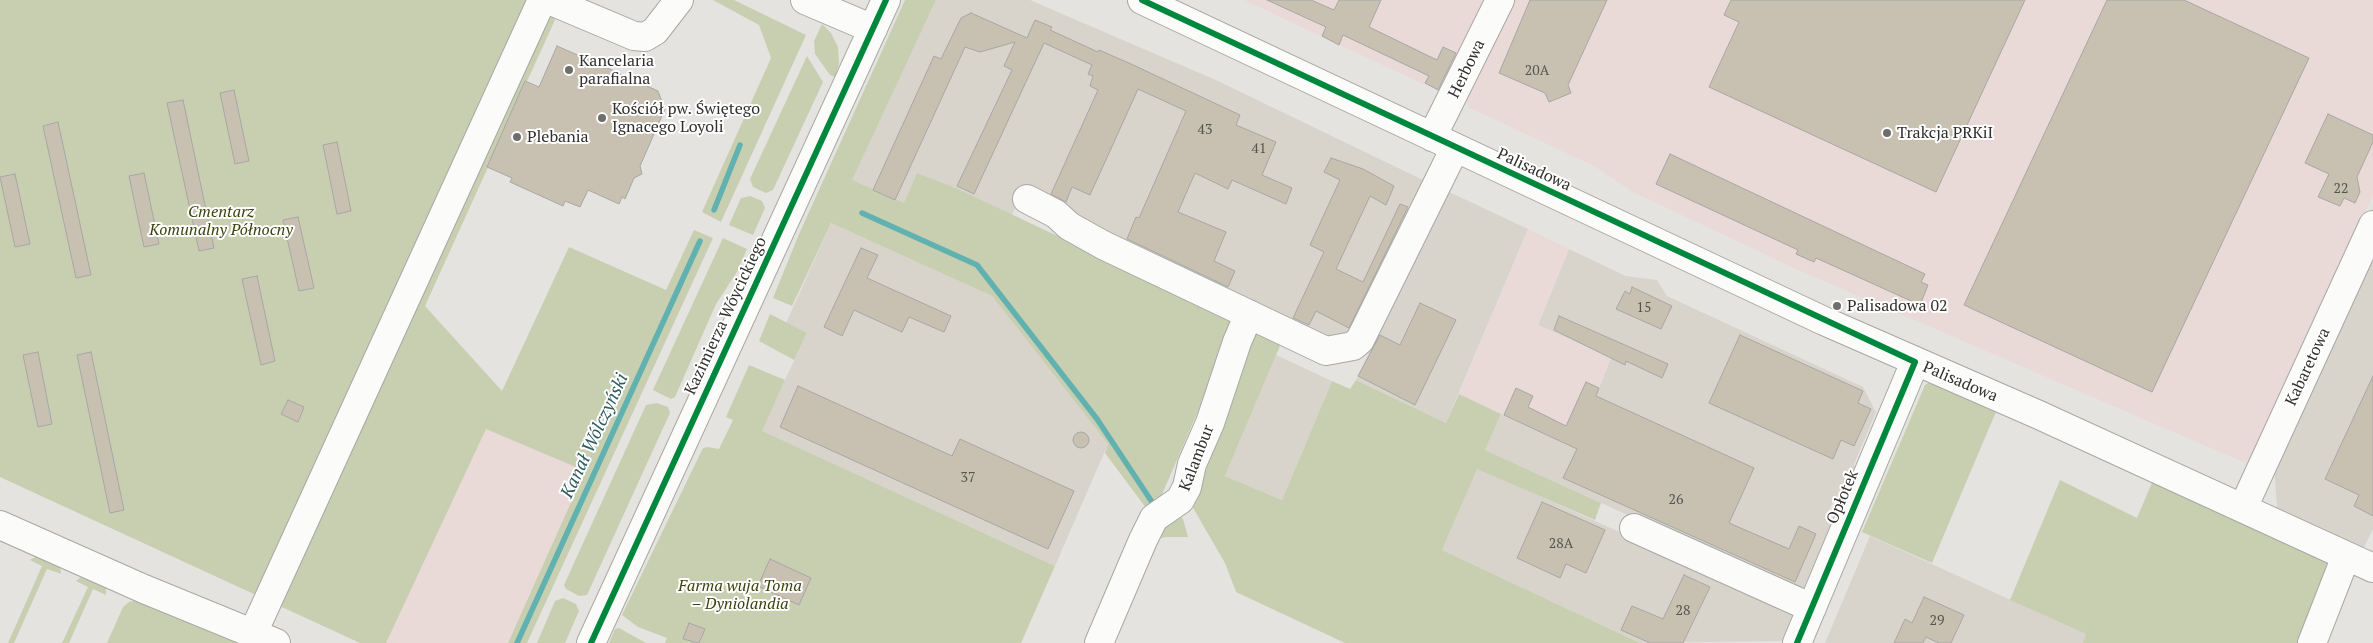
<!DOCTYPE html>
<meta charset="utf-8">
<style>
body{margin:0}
canvas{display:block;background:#e4e3df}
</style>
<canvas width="2373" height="643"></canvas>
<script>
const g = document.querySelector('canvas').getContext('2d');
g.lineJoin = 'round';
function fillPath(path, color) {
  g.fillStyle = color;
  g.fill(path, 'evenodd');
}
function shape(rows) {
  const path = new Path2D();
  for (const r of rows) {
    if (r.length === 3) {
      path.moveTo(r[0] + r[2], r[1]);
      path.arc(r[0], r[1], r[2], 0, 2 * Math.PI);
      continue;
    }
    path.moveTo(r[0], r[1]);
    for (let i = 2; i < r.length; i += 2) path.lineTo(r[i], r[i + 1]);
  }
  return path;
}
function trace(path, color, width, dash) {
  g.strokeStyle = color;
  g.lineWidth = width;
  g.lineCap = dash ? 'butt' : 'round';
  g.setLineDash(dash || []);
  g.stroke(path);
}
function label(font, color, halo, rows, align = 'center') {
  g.font = font + ' "PT Serif",serif';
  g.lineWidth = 4;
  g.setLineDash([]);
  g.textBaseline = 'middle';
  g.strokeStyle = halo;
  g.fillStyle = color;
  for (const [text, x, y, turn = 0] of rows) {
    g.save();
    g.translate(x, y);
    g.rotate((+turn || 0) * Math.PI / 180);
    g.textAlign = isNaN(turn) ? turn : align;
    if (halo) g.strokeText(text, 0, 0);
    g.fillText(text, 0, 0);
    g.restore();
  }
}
const built = shape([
 [936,0,1030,0,1218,81,1427,182,1357,330,1336,344,1225,293,1023,189,1012,215,956,188,917,173,904,204,851,180],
 [1445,190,1528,229,1446,423,1356,380],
 [831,223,992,296,1108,444,1055,566,761,431,807,333,786,323],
 [1569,249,1626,276,1657,280,1667,296,1863,387,1876,412,1854,464,1855,468,1842,498,1835,497,1825,518,1832,523,1801,594,1485,450,1501,414,1574,447,1599,388,1611,358,1538,325],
 [2373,261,2373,529,2363,549,2277,508,2274,465,2365,265],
 [1276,355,1332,381,1282,500,1225,476],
 [1477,468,1795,611,1782,641,1640,643,1442,550],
 [1870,536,2086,634,2083,643,1825,643]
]);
const industrial = shape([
 [1244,0,2373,0,2373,195,2250,465,1796,269,1631,191,1594,166,1470,108,1464,100,1426,83,1425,85],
 [1528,229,1569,249,1538,325,1611,358,1574,448,1459,394],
 [485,428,585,471,508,643,386,643]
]);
const green = shape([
 [0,0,564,0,425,306,502,391,569,247,666,290,694,230,713,238,527,643,508,643,585,471,486,429,386,643,360,643,0,477],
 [713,0,734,0,806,35,721,222,702,212,771,58,759,25],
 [905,0,936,0,852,180,904,203,917,173,956,188,1237,321,1160,499,1149,512,1105,453,1108,444,992,296,831,223,792,306,773,298,799,234],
 [822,24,831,33,838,47,839,64,835,77,830,75,815,54,814,41],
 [807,56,823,82,773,190,766,193,753,187,750,179],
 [750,196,762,201,765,208,753,235,729,225,741,198],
 [723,238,747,249,737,272,716,304,675,397,671,399,653,390],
 [770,314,807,333,794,360,759,341],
 [1248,329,1282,341,1225,476,1282,500,1332,381,1350,389,1356,380,1446,423,1459,394,1501,414,1485,450,1601,503,1595,520,1477,469,1442,550,1640,643,1345,643,1236,592,1225,563,1189,501],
 [749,365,785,380,762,431,1055,566,1021,643,665,643,667,638,638,627,622,615,703,448,708,447,719,449,733,420,726,417],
 [1930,382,1998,407,1932,563,1862,532,1925,385],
 [657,403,668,407,670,413,587,595,579,596,566,589,564,585,646,405],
 [2154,478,2351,568,2317,643,2083,643,2086,634,2010,600,2060,480,2137,518],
 [1179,516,1183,519,1188,537,1166,537,1152,540,1162,522],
 [39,555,60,564,61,574,47,569,14,643,8,643,42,566,30,560],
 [82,576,106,587,106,595,93,589,69,643,62,643,88,587,76,581],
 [563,598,576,604,579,611,565,643,537,643,555,601],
 [137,600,248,643,107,643,123,607,129,602],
 [619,628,646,643,609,643,615,629]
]);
const stream = shape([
 [714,210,740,145],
 [862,213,977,265,1097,419,1152,502],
 [517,643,700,241]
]);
const building = shape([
 [1267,0,1311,0,1334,10,1339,0,1381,0,1369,27,1437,60,1443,47,1456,53,1438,90,1425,83,1429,76,1343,35,1339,45,1322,36,1326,27,1267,0],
 [1530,0,1607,0,1568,85,1571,93,1549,102,1545,93,1499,73,1530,0],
 [1731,0,2025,0,1936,192,1709,87,1739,22,1724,15,1731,0],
 [2107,0,2184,0,2309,58,2152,392,1964,305,2107,0],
 [971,13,1027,38,1035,20,1052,27,1050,30,1098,52,1099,50,1131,64,1240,115,1236,125,1276,142,1262,175,1292,188,1286,204,1232,180,1228,189,1195,173,1178,212,1226,232,1214,261,1235,271,1228,287,1127,239,1136,217,1139,218,1186,111,1138,89,1090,195,1072,187,1066,202,1051,194,1098,90,1090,86,1093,76,1088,74,1092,65,1044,43,974,194,957,186,1012,70,1004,66,1015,42,980,52,965,47,895,200,873,190,934,56,941,59,961,18,971,13],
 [557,46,589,60,597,59,603,66,658,91,661,99,665,109,640,166,642,174,634,178,625,199,622,197,619,204,588,190,580,207,565,201,563,206,510,182,512,178,487,167,525,81,539,87,557,46],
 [234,90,249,161,235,164,220,93,234,90],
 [183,100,214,248,199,251,167,103,183,100],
 [2328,114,2373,135,2373,142,2357,177,2360,192,2355,203,2344,198,2340,206,2318,197,2329,174,2305,163,2328,114],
 [58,122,91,275,76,278,43,126,58,122],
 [337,142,351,211,337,214,323,145,337,142],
 [1670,154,1925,274,1921,282,1928,285,1920,305,1816,258,1814,262,1796,254,1798,250,1656,184,1670,154],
 [1331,158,1363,169,1394,186,1386,205,1370,196,1336,269,1363,282,1400,204,1408,207,1349,328,1316,311,1309,325,1293,318,1324,252,1310,245,1340,180,1324,172,1331,158],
 [144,173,159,244,144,247,129,176,144,173],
 [15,174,30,244,15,247,0,177,15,174],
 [298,217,314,288,299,291,283,220,298,217],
 [861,248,878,255,867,278,951,316,944,332,909,317,902,332,854,310,842,336,824,327,861,248],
 [257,276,275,361,261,365,242,279,257,276],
 [1632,287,1672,306,1661,329,1616,309,1625,291,1630,294,1632,287],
 [1420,303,1456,320,1415,405,1358,376,1380,335,1400,345,1420,303],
 [1559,316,1668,364,1662,378,1626,361,1625,365,1554,330,1559,316],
 [1740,335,1863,391,1858,403,1871,409,1854,446,1841,440,1833,459,1709,403,1740,335],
 [38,352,52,424,38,427,23,355,38,352],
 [91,352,124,510,110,513,77,355,91,352],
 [2373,376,2373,516,2354,506,2359,495,2325,479,2373,376],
 [1586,382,1599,388,1596,396,1754,468,1729,523,1789,549,1799,526,1816,534,1795,582,1563,478,1577,449,1504,415,1516,388,1533,396,1528,407,1566,426,1586,382],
 [798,386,952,456,960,439,1074,491,1048,549,780,427,798,386],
 [288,400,304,407,298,422,281,414,288,400],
 [1081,440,8],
 [1542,502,1605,530,1586,573,1566,564,1560,578,1517,558,1542,502],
 [770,559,811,578,799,605,758,586,770,559],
 [1684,575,1710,587,1683,643,1650,643,1621,630,1632,606,1663,619,1684,575],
 [1924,597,1964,615,1951,643,1939,643,1926,637,1923,643,1894,643,1905,619,1912,623,1924,597],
 [689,623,705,629,699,643,683,639,689,623]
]);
const minor = shape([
 [549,0,634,36,645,37,655,31,679,0],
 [805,0,873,29],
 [1142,0,1824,321,2039,415,2373,568],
 [1432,137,1500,0],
 [1027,199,1056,214,1069,226,1103,245,1326,351,1353,346,1360,340,1455,148],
 [2243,508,2373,225],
 [0,525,144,589,276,643],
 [1634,528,1812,608],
 [253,633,542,0],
 [591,643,886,0],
 [1099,643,1143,540,1154,518,1180,500,1187,487,1192,464,1210,423,1237,342,1249,314],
 [1797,643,1915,362],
 [2312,643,2346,556]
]);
const cycleway = shape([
 [1142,0,1915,362,1797,643],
 [591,643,886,0]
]);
const markers = [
 [569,70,5,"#706e6b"],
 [602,118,5,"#706e6b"],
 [1887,133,5,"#706e6b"],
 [517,137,5,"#706e6b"],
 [1837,306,5,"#706e6b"]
];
const numberNames = [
 ["20A",1537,71],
 ["43",1205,130],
 ["41",1259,149],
 ["22",2341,189],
 ["15",1644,308],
 ["37",968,478],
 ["26",1676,500],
 ["28A",1561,544],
 ["28",1683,611],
 ["29",1937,621]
];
const poiNames = [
 ["Kancelaria",579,61],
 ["parafialna",579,79],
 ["Kościół pw. Świętego",612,109],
 ["Ignacego Loyoli",612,127],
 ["Trakcja PRKiI",1897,133],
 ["Plebania",527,137],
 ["Palisadowa 02",1847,306]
];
const streetNames = [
 ["Herbowa",1467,69,-64],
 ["Palisadowa",1534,170,25],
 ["Kazimierza Wóycickiego",726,316,-65],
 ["Kabaretowa",2308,367,-65],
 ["Palisadowa",1960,382,23],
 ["Kalambur",1197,458,-69],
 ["Opłotek",1843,497,-67]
];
const parkNames = [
 ["Cmentarz",221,212],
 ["Komunalny Północny",221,230],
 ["Farma wuja Toma",740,586],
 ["– Dyniolandia",740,604]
];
const waterNames = [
 ["Kanał Wólczyński",595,436,-65]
];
fillPath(built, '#d8d4cc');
fillPath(industrial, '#eadad7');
fillPath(green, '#c8cfb1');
trace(stream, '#60b1af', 5.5);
fillPath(building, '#c8c1b2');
trace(building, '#a8a7a4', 1);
trace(minor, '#a8a7a4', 30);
trace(minor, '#fbfbfa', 28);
trace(cycleway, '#00873e', 6);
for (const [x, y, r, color] of markers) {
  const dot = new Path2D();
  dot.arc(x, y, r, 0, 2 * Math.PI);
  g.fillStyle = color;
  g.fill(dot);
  trace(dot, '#fff', 2);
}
label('14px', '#57544e', null, numberNames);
label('16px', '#312f2d', '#fff', poiNames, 'left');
label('16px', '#312f2d', '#fff', streetNames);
label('italic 16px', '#39430c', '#fff', parkNames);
label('italic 18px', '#2d5c5c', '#fff', waterNames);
</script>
